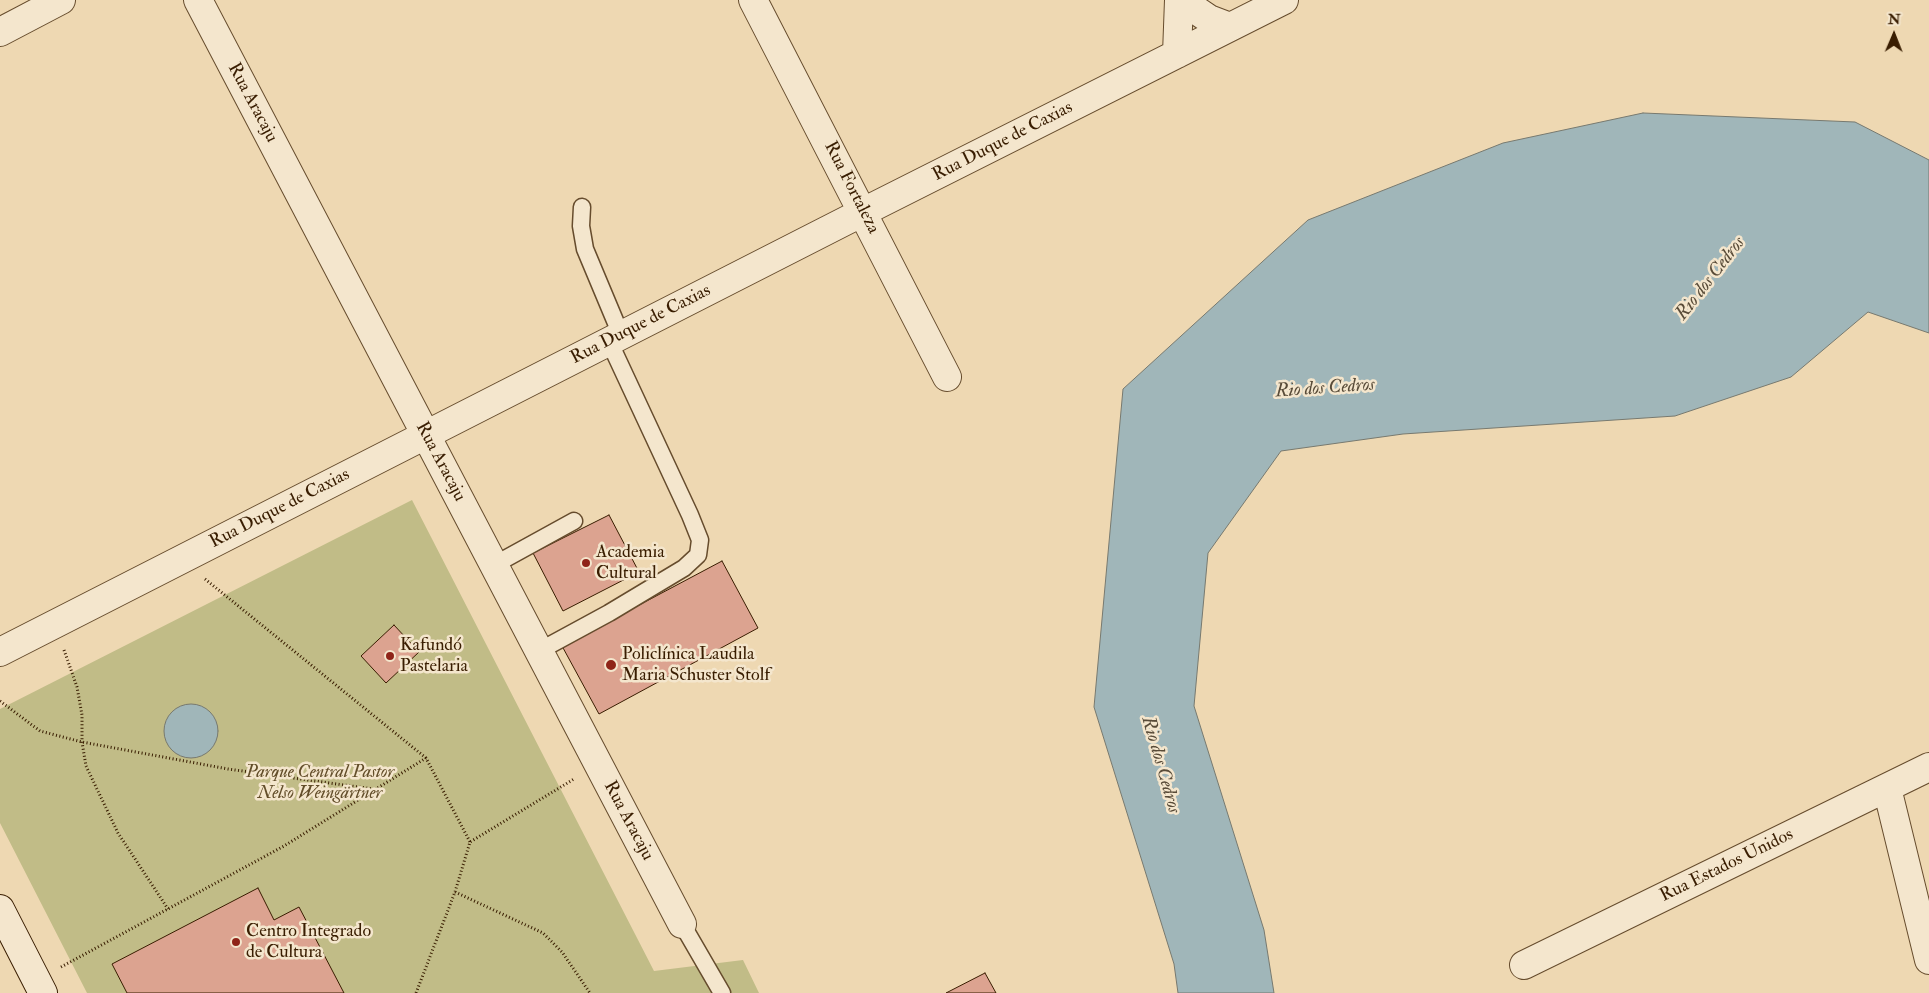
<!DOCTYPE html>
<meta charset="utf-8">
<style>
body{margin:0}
#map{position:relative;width:1929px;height:993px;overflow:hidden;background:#eed8b2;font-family:"IM FELL Double Pica",serif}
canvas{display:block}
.north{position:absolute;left:1869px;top:10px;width:50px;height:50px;-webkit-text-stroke:4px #f4e6cd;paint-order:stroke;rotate:1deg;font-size:14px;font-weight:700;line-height:20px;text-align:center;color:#391d01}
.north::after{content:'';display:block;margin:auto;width:18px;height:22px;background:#391d01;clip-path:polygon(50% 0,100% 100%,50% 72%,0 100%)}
</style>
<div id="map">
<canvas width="1929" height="993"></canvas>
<div class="north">N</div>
</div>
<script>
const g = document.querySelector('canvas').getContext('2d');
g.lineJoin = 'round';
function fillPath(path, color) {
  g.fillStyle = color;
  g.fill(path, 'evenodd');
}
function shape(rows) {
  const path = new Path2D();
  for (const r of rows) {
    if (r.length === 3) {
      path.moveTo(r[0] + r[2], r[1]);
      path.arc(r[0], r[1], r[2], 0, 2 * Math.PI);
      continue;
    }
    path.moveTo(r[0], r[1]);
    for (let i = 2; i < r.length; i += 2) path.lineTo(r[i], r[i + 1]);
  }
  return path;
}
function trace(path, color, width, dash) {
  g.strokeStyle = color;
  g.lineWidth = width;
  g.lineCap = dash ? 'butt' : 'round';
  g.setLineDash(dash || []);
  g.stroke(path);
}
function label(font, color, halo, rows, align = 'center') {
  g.font = font + ' "IM FELL Double Pica",serif';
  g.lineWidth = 5;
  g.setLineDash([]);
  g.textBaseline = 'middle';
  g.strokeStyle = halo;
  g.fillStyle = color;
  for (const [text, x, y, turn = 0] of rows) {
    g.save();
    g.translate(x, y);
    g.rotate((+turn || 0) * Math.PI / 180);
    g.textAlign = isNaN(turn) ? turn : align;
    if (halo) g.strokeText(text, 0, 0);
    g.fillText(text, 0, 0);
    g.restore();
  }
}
const green = shape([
 [412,500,654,971,743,960,759,993,87,993,0,823,0,709]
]);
const water = shape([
 [1643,113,1855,122,1929,160,1929,333,1868,312,1791,377,1675,416,1403,434,1281,451,1208,553,1194,706,1264,930,1274,993,1178,993,1174,964,1094,707,1123,389,1308,220,1503,143,1643,113],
 [191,731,27]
]);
const building = shape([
 [609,515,639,572,563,611,533,553,609,515],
 [722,561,758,628,599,714,562,646,722,561],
 [394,625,419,652,386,683,361,656,394,625],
 [258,888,274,920,299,907,344,993,127,993,112,964,258,888],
 [985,973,996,993,946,993,985,973]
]);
const path = shape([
 [205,579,426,758,470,842],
 [64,650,77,687,82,715,82,742,86,766,118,833,168,909],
 [0,701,40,731,82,742,228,769,373,789],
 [455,892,543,933,562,952,590,993],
 [61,967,284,846,426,758],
 [416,993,455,892,470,842,574,779]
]);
const lane = shape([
 [582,207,581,226,585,249,621,335],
 [494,565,574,521],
 [539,651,609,613,684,568,698,555,700,540,690,515,609,341],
 [682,924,722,993]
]);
const street = shape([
 [198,0,682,924],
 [753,0,947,377],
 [1181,0,1209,19,1230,27],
 [0,32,61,0],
 [1177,54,1179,0],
 [0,652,863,212,1284,0],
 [1887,788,1929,960],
 [1524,965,1929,767]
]);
const secondary = shape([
 [0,909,43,993]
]);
const markers = [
 [586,563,5,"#8f2418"],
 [390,656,5,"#8f2418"],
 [611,665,6,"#8f2418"],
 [236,942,5,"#8f2418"]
];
const streetNames = [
 ["Rua Aracaju",252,103,62],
 ["Rua Duque de Caxias",1003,142,-27],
 ["Rua Fortaleza",851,188,63],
 ["Rua Duque de Caxias",641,325,-27],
 ["Rua Aracaju",440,462,62],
 ["Rua Duque de Caxias",280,509,-27],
 ["Rua Aracaju",628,821,62],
 ["Rua Estados Unidos",1727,866,-26]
];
const poiNames = [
 ["Academia",596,553],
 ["Cultural",596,574],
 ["Kafundó",400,646],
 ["Pastelaria",400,667],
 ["Policlínica Laudila",622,655],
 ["Maria Schuster Stolf",622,676],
 ["Centro Integrado",246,932],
 ["de Cultura",246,953]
];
const parkNames = [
 ["Parque Central Pastor",320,773],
 ["Nelso Weingärtner",320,794]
];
const waterNames = [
 ["Rio dos Cedros",1711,279,-52],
 ["Rio dos Cedros",1325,389,-4],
 ["Rio dos Cedros",1160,765,74]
];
fillPath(green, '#c1bc87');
fillPath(water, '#a0b6b9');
trace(water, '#77796f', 1);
fillPath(building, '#dca390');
trace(building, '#391d01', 1);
trace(lane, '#664c2d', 19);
trace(street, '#664c2d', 30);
trace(secondary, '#391d01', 30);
trace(path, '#391d01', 3, [1, 2.5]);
trace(lane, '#f4e6cd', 16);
trace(street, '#f4e6cd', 28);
trace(secondary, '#f4e6cd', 28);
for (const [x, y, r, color] of markers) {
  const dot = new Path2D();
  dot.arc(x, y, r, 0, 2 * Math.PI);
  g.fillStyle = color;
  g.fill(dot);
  trace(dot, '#f4e6cd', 2);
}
label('18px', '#391d01', '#f4e6cd', streetNames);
label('18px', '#391d01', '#f4e6cd', poiNames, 'left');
label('italic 18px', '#624d29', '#f4e6cd', parkNames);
label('italic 19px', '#584b38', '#f4e6cd', waterNames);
</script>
